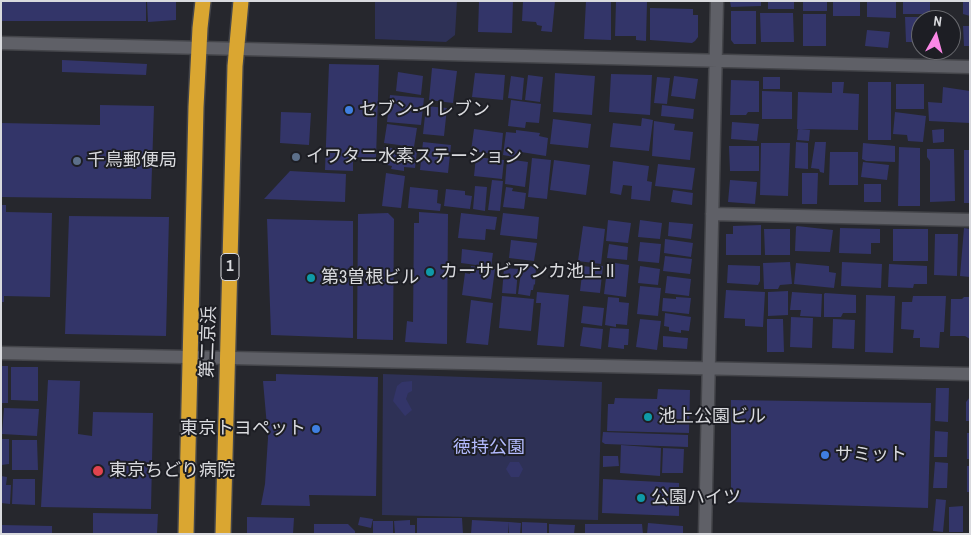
<!DOCTYPE html>
<meta charset="utf-8">
<style>
body{margin:0}
#map{position:relative;width:971px;height:535px;overflow:hidden;background:#26272d;font-family:"Archivo Narrow",sans-serif}
canvas{display:block}
.frame{position:absolute;inset:0;border:2px solid #d9dade;pointer-events:none}
.north{position:absolute;left:911px;top:10px;width:50px;height:50px;box-sizing:border-box;background:#1d1e24;border:1px solid #68696e;border-radius:50%;rotate:7deg;font-size:14px;font-weight:700;line-height:20px;text-align:center;color:#d9dade}
.north::after{content:'';display:block;margin:auto;width:18px;height:22px;background:#fb87e6;clip-path:polygon(50% 0,100% 100%,50% 72%,0 100%)}
</style>
<div id="map">
<canvas width="971" height="535"></canvas>
<div class="frame"></div>
<div class="north">N</div>
</div>
<script>
const g = document.querySelector('canvas').getContext('2d');
g.lineJoin = 'round';
function fillPath(path, color) {
  g.fillStyle = color;
  g.fill(path, 'evenodd');
}
function shape(rows) {
  const path = new Path2D();
  for (const r of rows) {
    path.moveTo(r[0], r[1]);
    for (let i = 2; i < r.length; i += 2) path.lineTo(r[i], r[i + 1]);
  }
  return path;
}
function trace(path, color, width, dash) {
  g.strokeStyle = color;
  g.lineWidth = width;
  g.lineCap = dash ? 'butt' : 'round';
  g.setLineDash(dash || []);
  g.stroke(path);
}
function label(font, color, halo, rows, align = 'center') {
  g.font = font + ' "Archivo Narrow","Noto Sans JP",sans-serif';
  g.lineWidth = 4;
  g.setLineDash([]);
  g.textBaseline = 'middle';
  g.strokeStyle = halo;
  g.fillStyle = color;
  for (const [text, x, y, turn = 0] of rows) {
    g.save();
    g.translate(x, y);
    g.rotate((+turn || 0) * Math.PI / 180);
    g.textAlign = isNaN(turn) ? turn : align;
    if (halo) g.strokeText(text, 0, 0);
    g.fillText(text, 0, 0);
    g.restore();
  }
}
const green = shape([
 [375,1,457,1,455,35,446,42,375,39],
 [383,374,602,382,598,520,382,515]
]);
const building = shape([
 [1,1,146,1,146,21,1,21],
 [147,1,176,1,176,20,148,22],
 [479,1,513,1,512,33,478,32],
 [523,1,555,1,552,32,541,31,542,26,537,25,536,22,522,21],
 [586,1,611,1,611,40,584,39],
 [616,1,647,2,646,41,636,40,636,36,615,36],
 [730,1,761,1,761,6,731,7],
 [768,1,794,1,794,9,768,9],
 [803,1,827,1,827,11,803,11],
 [833,1,860,1,860,16,833,16],
 [867,1,896,1,896,18,867,17],
 [903,1,930,1,930,14,903,14],
 [963,1,970,1,970,16,963,14],
 [650,8,693,9,693,15,698,15,698,37,695,41,692,43,650,40],
 [731,11,756,11,756,44,734,44,731,40],
 [760,13,793,13,794,42,761,42],
 [803,14,826,14,826,46,803,46],
 [905,17,929,17,929,20,921,20,921,42,906,42],
 [963,26,970,26,970,46,964,46],
 [867,30,890,32,888,48,865,46],
 [62,60,147,64,146,75,62,72],
 [329,64,379,65,376,158,353,157,353,171,325,170],
 [432,68,457,71,453,103,429,100],
 [398,72,423,76,421,95,396,91],
 [475,73,505,75,503,100,472,97],
 [555,73,595,76,592,115,553,112],
 [611,74,652,75,650,115,609,112],
 [528,75,543,77,540,102,525,100],
 [511,76,524,78,522,100,508,98],
 [674,76,698,79,695,99,671,96],
 [657,77,670,78,667,104,654,103],
 [763,77,780,77,780,89,763,89],
 [731,80,759,81,759,112,748,112,746,115,730,115],
 [832,82,844,82,843,93,859,94,858,130,797,129,798,92,832,93],
 [868,82,891,82,891,140,868,140],
 [896,84,924,84,924,109,896,109],
 [943,87,970,91,970,123,929,121,928,102,942,103],
 [762,91,792,92,792,119,762,119],
 [390,95,424,98,421,125,387,122],
 [511,100,541,104,539,123,526,122,525,128,508,126],
 [100,105,154,106,151,199,1,197,1,123,100,125],
 [662,105,694,109,693,119,661,116],
 [426,106,447,108,444,136,423,134],
 [281,112,311,113,309,145,280,143],
 [895,112,926,116,923,142,908,141,907,135,893,134],
 [642,118,653,120,649,151,610,147,613,123,641,126],
 [553,119,591,124,588,148,550,144],
 [654,121,675,124,674,130,693,132,690,160,652,156],
 [732,122,759,124,757,141,731,139],
 [387,124,417,128,414,147,384,143],
 [474,129,503,133,501,155,471,151],
 [798,129,810,130,809,141,797,140],
 [944,129,944,142,933,143,932,130],
 [516,130,540,133,539,136,548,138,546,156,521,152,520,158,503,155,506,132,516,133],
 [423,142,451,145,448,173,420,170],
 [796,142,808,143,808,169,795,168],
 [815,142,826,142,824,173,820,172,819,169,811,168],
 [761,143,790,143,788,196,760,195],
 [863,143,895,146,895,162,866,161,862,159],
 [729,146,759,146,759,171,730,171],
 [384,147,417,151,415,168,404,167,404,171,391,169,392,166,382,164],
 [899,147,920,148,920,206,898,206],
 [927,149,954,149,955,201,930,202,930,161,927,157],
 [964,150,970,150,970,203,964,203],
 [830,152,858,152,858,185,829,185],
 [476,157,504,160,502,179,474,176],
 [532,158,551,160,547,199,528,197],
 [507,159,528,162,525,187,505,184],
 [554,160,590,165,586,195,550,190],
 [613,161,649,166,647,181,652,182,650,201,631,199,632,186,623,185,621,195,610,193],
 [863,162,889,165,887,180,861,177],
 [658,164,695,168,692,190,655,186],
 [290,171,346,174,345,202,264,199],
 [386,173,405,176,401,208,382,206],
 [802,173,818,173,817,204,802,204],
 [492,180,503,181,500,211,488,210],
 [730,180,757,182,755,204,728,202],
 [864,184,881,184,881,202,864,202],
 [475,186,487,187,485,211,473,209],
 [410,187,438,190,437,203,441,204,440,211,408,208],
 [506,187,513,188,512,191,526,193,524,209,503,207],
 [446,189,465,191,465,195,472,196,470,209,444,206],
 [673,190,693,193,692,205,671,202],
 [1,205,6,205,6,212,52,213,50,297,4,296,4,302,1,302],
 [419,212,448,214,447,344,405,342,407,321,413,322,414,223,419,223],
 [388,213,394,219,393,340,357,339,358,214],
 [461,213,497,217,495,230,486,229,485,240,458,238],
 [503,213,539,217,537,239,500,235],
 [69,216,169,217,166,336,65,334],
 [267,219,353,221,353,338,271,335],
 [608,220,631,223,628,243,606,241],
 [640,220,662,223,660,239,638,237],
 [669,222,693,224,691,239,668,236],
 [761,225,761,255,726,255,726,234,733,234,733,226],
 [583,226,605,229,601,264,578,261],
 [797,226,833,230,830,252,795,251,796,227],
 [840,228,880,229,880,243,871,243,871,254,839,253],
 [964,228,970,229,970,277,960,276],
 [764,229,790,229,790,255,765,255],
 [893,229,928,229,928,261,893,261],
 [935,234,958,234,957,276,934,275],
 [665,239,693,243,691,257,664,253],
 [511,240,537,243,534,261,509,258],
 [640,242,661,244,659,263,638,261],
 [609,244,628,247,627,260,607,258],
 [462,249,493,253,491,267,461,263],
 [665,256,692,259,690,274,663,271],
 [608,262,629,265,626,297,604,294],
 [790,262,792,284,780,285,778,289,764,289,763,263],
 [842,262,882,264,881,288,841,286],
 [796,263,829,266,829,272,836,273,834,288,794,284],
 [889,264,927,266,927,284,914,284,913,288,888,287],
 [522,265,536,267,535,285,534,284,533,290,531,290,530,296,518,294],
 [591,265,603,266,600,293,580,291,583,266,591,267],
 [728,265,760,266,760,281,758,285,727,283],
 [471,266,495,269,491,299,462,295,465,273,470,274],
 [640,266,660,269,658,285,638,283],
 [504,268,518,269,516,294,502,293],
 [667,276,691,279,689,296,665,293],
 [640,286,661,288,658,316,637,314],
 [726,290,765,292,763,327,745,326,745,319,724,318],
 [788,291,788,315,768,316,768,292],
 [537,292,569,295,564,347,537,345,541,303,536,303],
 [792,292,822,294,821,317,800,316,801,310,790,310],
 [825,293,856,295,856,313,843,313,841,317,824,317,824,294],
 [866,295,895,296,893,353,865,352],
 [502,296,534,299,531,331,499,328],
 [913,296,946,296,944,332,940,332,939,348,920,347,920,338,913,338,914,330,901,329,902,302,912,302],
 [608,297,619,298,619,302,629,303,627,325,616,324,616,327,605,325],
 [676,297,691,298,689,314,662,311,663,298,676,299],
 [964,297,970,297,970,339,965,336,950,336,951,299,962,299],
 [471,300,493,303,488,345,466,343],
 [583,306,604,308,602,326,581,323],
 [665,313,691,317,689,331,681,330,681,333,669,331,669,327,664,326],
 [791,317,813,318,812,348,790,347],
 [640,319,661,321,657,350,636,347],
 [767,319,783,319,784,352,767,352],
 [833,319,855,320,854,349,832,348],
 [583,327,603,329,601,349,580,346],
 [610,328,629,329,628,345,624,345,624,349,608,347],
 [663,336,688,338,687,349,663,347],
 [1,366,8,366,8,403,1,403],
 [11,367,38,367,38,401,11,400],
 [276,374,378,377,376,496,309,495,310,506,261,505,265,484,268,438,263,381,276,381],
 [48,380,80,381,78,434,92,436,93,412,153,413,151,509,41,507],
 [412,381,412,391,408,393,406,399,412,410,405,416,393,401,397,386,402,382],
 [936,388,949,388,948,422,935,421],
 [658,389,690,390,689,433,607,431,608,404,614,404,615,398,657,399],
 [970,397,970,421,966,421,966,402],
 [731,400,931,403,928,508,731,502],
 [4,408,39,409,37,436,2,434],
 [935,431,948,432,947,457,934,457],
 [603,432,688,435,688,447,605,444,602,442],
 [967,433,970,433,970,459,967,459],
 [1,439,9,439,9,464,1,465],
 [12,440,37,440,38,470,12,470],
 [621,445,661,448,660,476,620,473],
 [663,448,684,449,683,473,662,473],
 [603,456,618,456,619,466,603,467],
 [510,462,519,462,523,469,519,477,511,477,506,469],
 [935,462,948,463,947,488,933,488],
 [967,466,970,466,970,492,967,492],
 [1,476,7,477,6,485,11,485,10,504,1,503],
 [13,479,35,479,35,505,12,504],
 [603,479,679,483,679,516,602,513],
 [936,499,946,500,943,532,933,531],
 [963,506,963,532,949,532,949,507],
 [93,513,158,514,157,534,93,534],
 [247,517,294,518,293,534,247,534],
 [360,517,373,519,371,528,358,525],
 [417,518,462,518,463,534,417,534],
 [410,520,410,525,415,525,415,534,395,534,394,521],
 [472,520,509,522,508,534,471,534],
 [373,521,393,521,393,534,373,534],
 [509,522,521,523,520,534,509,534],
 [522,522,547,523,547,534,522,534],
 [648,523,683,526,683,534,647,534],
 [314,524,348,524,355,531,355,534,314,534],
 [549,524,575,525,574,534,549,534],
 [585,524,642,524,643,534,585,534],
 [1,525,52,526,52,534,1,534]
]);
const minor = shape([
 [1,43,970,67],
 [712,214,970,220],
 [1,353,970,374],
 [705,534,717,1]
]);
const highway = shape([
 [186,534,196,107,200,28,203,1],
 [223,534,235,66,241,1]
]);
const markers = [
 [349,110,5,"#3f7fe0"],
 [296,157,5,"#5c6f8a"],
 [77,161,5,"#5c6f8a"],
 [430,272,5,"#0f9aa8"],
 [311,278,5,"#0f9aa8"],
 [648,417,5,"#0f9aa8"],
 [316,429,5,"#3f7fe0"],
 [825,455,5,"#3f7fe0"],
 [98,471,6,"#e0444e"],
 [641,498,5,"#0f9aa8"]
];
const shields = [
 [230,267,18]
];
const shieldNames = [
 ["1",230,267]
];
const poiNames = [
 ["セブン-イレブン",359,110],
 ["イワタニ水素ステーション",306,157],
 ["千鳥郵便局",87,161],
 ["カーサビアンカ池上 II",440,272],
 ["第3曽根ビル",321,278],
 ["池上公園ビル",658,417],
 ["東京トヨペット",306,429,"right"],
 ["サミット",835,455],
 ["東京ちどり病院",109,471],
 ["公園ハイツ",651,498]
];
const streetNames = [
 ["第二京浜",209,342,-88]
];
const parkNames = [
 ["徳持公園",489,448]
];
fillPath(green, '#2e3156');
fillPath(building, '#333569');
trace(minor, '#44454a', 15);
trace(highway, '#44454a', 18);
trace(minor, '#5f6067', 12);
trace(highway, '#daa631', 15);
for (const [x, y, r, color] of markers) {
  const dot = new Path2D();
  dot.arc(x, y, r, 0, 2 * Math.PI);
  g.fillStyle = color;
  g.fill(dot);
  trace(dot, '#1d1e24', 2);
}
for (const [x, y, w] of shields) {
  const box = new Path2D();
  box.roundRect(x - w / 2, y - 13.5, w, 27, 4);
  g.fillStyle = '#1d1e24';
  g.fill(box);
  trace(box, '#d9dade', 1);
}
label('bold 16px', '#d9dade', null, shieldNames);
label('18px', '#d9dade', '#1d1e24', poiNames, 'left');
label('18px', '#d9dade', '#1d1e24', streetNames);
label('18px', '#b3bafd', '#1d1e24', parkNames);
</script>
